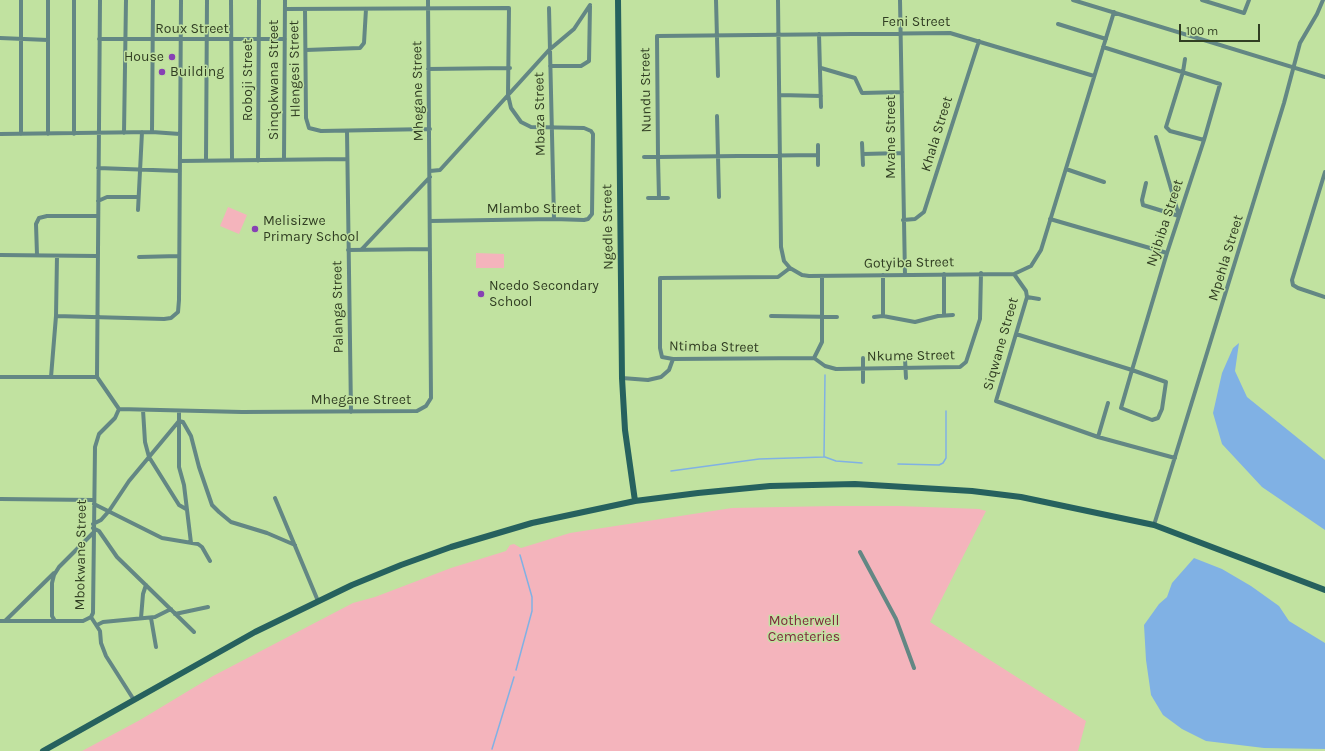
<!DOCTYPE html>
<style>
body{margin:0}
#map{position:relative;width:1325px;height:751px;overflow:hidden;background:#c1e2a0;font-family:Karla,sans-serif}
canvas{display:block}
.scale{position:absolute;left:1179px;top:24px;width:81px;height:18px;box-sizing:border-box;border:2px solid #313e23;border-top:0;padding-left:5px;font-size:12px;line-height:14px;white-space:nowrap;color:#313e23;-webkit-text-stroke:3px #c1e2a0;paint-order:stroke}
</style>
<div id="map">
<canvas width="1325" height="751"></canvas>
<div class="scale">100 m</div>
</div>
<script>
const g = document.querySelector('canvas').getContext('2d');
g.lineJoin = 'round';
function fillPath(path, color) {
  g.fillStyle = color;
  g.fill(path, 'evenodd');
}
function shape(rows) {
  const path = new Path2D();
  for (const r of rows) {
    path.moveTo(r[0], r[1]);
    for (let i = 2; i < r.length; i += 2) path.lineTo(r[i], r[i + 1]);
  }
  return path;
}
function trace(path, color, width, dash) {
  g.strokeStyle = color;
  g.lineWidth = width;
  g.lineCap = dash ? 'butt' : 'round';
  g.setLineDash(dash || []);
  g.stroke(path);
}
function label(font, color, halo, rows, align = 'center') {
  g.font = font + ' Karla,sans-serif';
  g.lineWidth = 3;
  g.setLineDash([]);
  g.textBaseline = 'middle';
  g.strokeStyle = halo;
  g.fillStyle = color;
  for (const [text, x, y, turn = 0] of rows) {
    g.save();
    g.translate(x, y);
    g.rotate((+turn || 0) * Math.PI / 180);
    g.textAlign = isNaN(turn) ? turn : align;
    if (halo) g.strokeText(text, 0, 0);
    g.fillText(text, 0, 0);
    g.restore();
  }
}
const green = shape([
 [228,207,247,215,239,234,220,226],
 [476,253,504,254,504,268,476,268],
 [833,506,899,506,979,509,986,511,930,622,1086,721,1078,751,82,751,140,720,213,676,353,603,375,597,451,568,506,551,510,545,514,544,521,548,570,533,732,508]
]);
const water = shape([
 [1239,343,1235,371,1247,397,1325,460,1325,530,1262,487,1222,444,1213,413,1222,373,1233,348],
 [1194,558,1222,569,1251,586,1279,606,1289,621,1325,643,1325,749,1264,748,1206,741,1182,729,1163,715,1151,695,1146,660,1144,625,1159,604,1167,597,1172,583]
]);
const stream = shape([
 [825,457,836,461,862,463],
 [898,464,939,465,943,463,946,458,946,411],
 [671,471,759,459,824,457,825,375],
 [516,670,532,611,532,597,520,555],
 [492,749,514,677]
]);
const street = shape([
 [21,0,21,134],
 [100,0,97,377,119,409,242,412,417,411,426,406,431,398,428,0],
 [231,0,232,160],
 [716,0,718,76],
 [778,0,781,247,784,261,790,268,802,275,809,276,1014,274,1031,266,1041,250,1114,12],
 [900,0,905,275],
 [1073,0,1325,77],
 [1202,0,1244,13,1249,0],
 [549,8,554,219],
 [285,9,509,8,508,95,511,108,521,122,531,127,584,128,591,131,593,134,592,214,588,219,584,220,554,219,430,221],
 [305,9,306,118,309,128,321,131,430,129],
 [1058,24,1106,39],
 [819,34,821,107],
 [0,38,48,40],
 [99,39,285,39],
 [306,50,360,48,364,43,366,9],
 [1185,59,1183,72,1166,127,1170,131,1204,140],
 [550,66,581,66,589,61,590,6],
 [821,68,855,78,862,93,902,92],
 [428,69,510,68],
 [780,95,821,96],
 [717,116,719,197],
 [347,131,351,412],
 [152,132,153,0],
 [124,133,126,0],
 [0,134,152,132,180,134],
 [48,134,48,0],
 [74,134,74,0],
 [1156,137,1179,216],
 [862,143,863,165],
 [818,145,818,165],
 [863,154,902,153],
 [818,155,658,157,657,36,950,33,1094,76],
 [644,157,658,157,659,198],
 [206,160,207,0],
 [284,160,285,0],
 [180,161,347,159],
 [258,161,259,0],
 [98,168,180,171],
 [1066,169,1104,182],
 [430,171,440,170,549,50,574,29,590,5],
 [1325,172,1292,280,1293,285,1298,288,1325,297],
 [1146,183,1142,200,1143,205,1179,216],
 [648,198,668,198],
 [98,201,107,197,138,197],
 [138,210,142,132],
 [1050,219,1167,253],
 [903,220,915,219,924,212,979,41],
 [348,250,430,249],
 [361,250,430,177],
 [0,255,97,256],
 [37,255,36,224,39,218,47,216,98,216],
 [139,257,179,256],
 [790,268,778,277,660,278,660,348,662,357,673,359,814,358,825,366,836,369,960,367,966,362,980,319,981,273],
 [1014,274,1026,291,1027,297,996,401,1098,437,1175,458],
 [883,275,883,316],
 [1027,297,1039,299],
 [944,315,944,274],
 [56,316,164,319,171,318,178,312,179,300,181,0],
 [771,316,837,317],
 [874,317,883,316,915,322,938,316,953,315],
 [1016,334,1132,370,1167,253,1204,140,1220,84,1103,47],
 [814,358,822,342,822,276],
 [905,359,906,378],
 [1132,370,1166,382,1162,409,1158,418,1152,420,1121,408,1132,370],
 [0,377,97,377],
 [51,377,56,316,57,256],
 [622,378,648,380,661,377,669,370,673,359],
 [863,382,863,358],
 [143,410,145,442,149,457,179,505,186,509],
 [179,412,179,467,184,485,191,543],
 [1098,437,1108,403],
 [275,498,318,601],
 [0,499,94,500],
 [94,504,162,538,198,544,202,547,210,561],
 [93,524,101,520,109,511,129,481,179,421,183,422,191,436,199,467,212,505,219,512,231,522,267,533,295,545],
 [1154,525,1284,103,1300,43,1317,14,1323,0],
 [93,528,99,531,117,557,194,632],
 [860,552,896,619,914,668],
 [175,614,208,607],
 [91,617,100,631,101,643,106,656,134,700],
 [141,618,143,594,146,585],
 [151,618,156,647],
 [0,621,83,621,91,617,93,613,95,447,99,434,115,418,119,409],
 [5,621,54,573],
 [55,621,52,616,52,583,54,575,59,567,93,533],
 [97,625,103,622,155,617,171,609]
]);
const secondary = shape([
 [618,0,622,378,625,430,635,501],
 [43,751,255,632,352,585,401,565,451,547,532,523,635,501,698,493,770,486,855,484,972,491,1021,497,1154,525,1325,590]
]);
const markers = [
 [172,57,4,"#8741b4"],
 [162,72,4,"#8741b4"],
 [255,229,4,"#8741b4"],
 [481,294,4,"#8741b4"]
];
const streetNames = [
 ["Feni Street",916,22],
 ["Roux Street",192,29],
 ["Hlengesi Street",295,69,-91],
 ["Roboji Street",248,80,-90],
 ["Sinqokwana Street",274,80,-90],
 ["Nundu Street",646,90,-91],
 ["Mhegane Street",418,91,-91],
 ["Mbaza Street",540,114,-91],
 ["Khala Street",937,134,-73],
 ["Mvane Street",891,137,-90],
 ["Mlambo Street",534,209],
 ["Nyibiba Street",1165,223,-72],
 ["Ngedle Street",608,227,-91],
 ["Mpehla Street",1226,258,-73],
 ["Gotyiba Street",909,263,-1],
 ["Palanga Street",338,307,-91],
 ["Siqwane Street",1001,344,-74],
 ["Ntimba Street",714,347,1],
 ["Nkume Street",911,356,-1],
 ["Mhegane Street",361,400],
 ["Mbokwane Street",81,555,-89]
];
const poiNames = [
 ["House",164,57,"right"],
 ["Building",170,72],
 ["Melisizwe",263,221],
 ["Primary School",263,237],
 ["Ncedo Secondary",489,286],
 ["School",489,302]
];
const parkNames = [
 ["Motherwell",804,621],
 ["Cemeteries",804,637]
];
fillPath(green, '#f4b4bc');
fillPath(water, '#80b1e4');
trace(stream, '#80b1e4', 1.5);
trace(street, '#638784', 4);
trace(secondary, '#26615e', 6);
for (const [x, y, r, color] of markers) {
  const dot = new Path2D();
  dot.arc(x, y, r, 0, 2 * Math.PI);
  g.fillStyle = color;
  g.fill(dot);
  trace(dot, '#c1e2a0', 1.5);
}
label('14px', '#313e23', '#c1e2a0', streetNames);
label('14px', '#313e23', '#c1e2a0', poiNames, 'left');
label('14px', '#7f283d', '#c1e2a0', parkNames);
</script>
